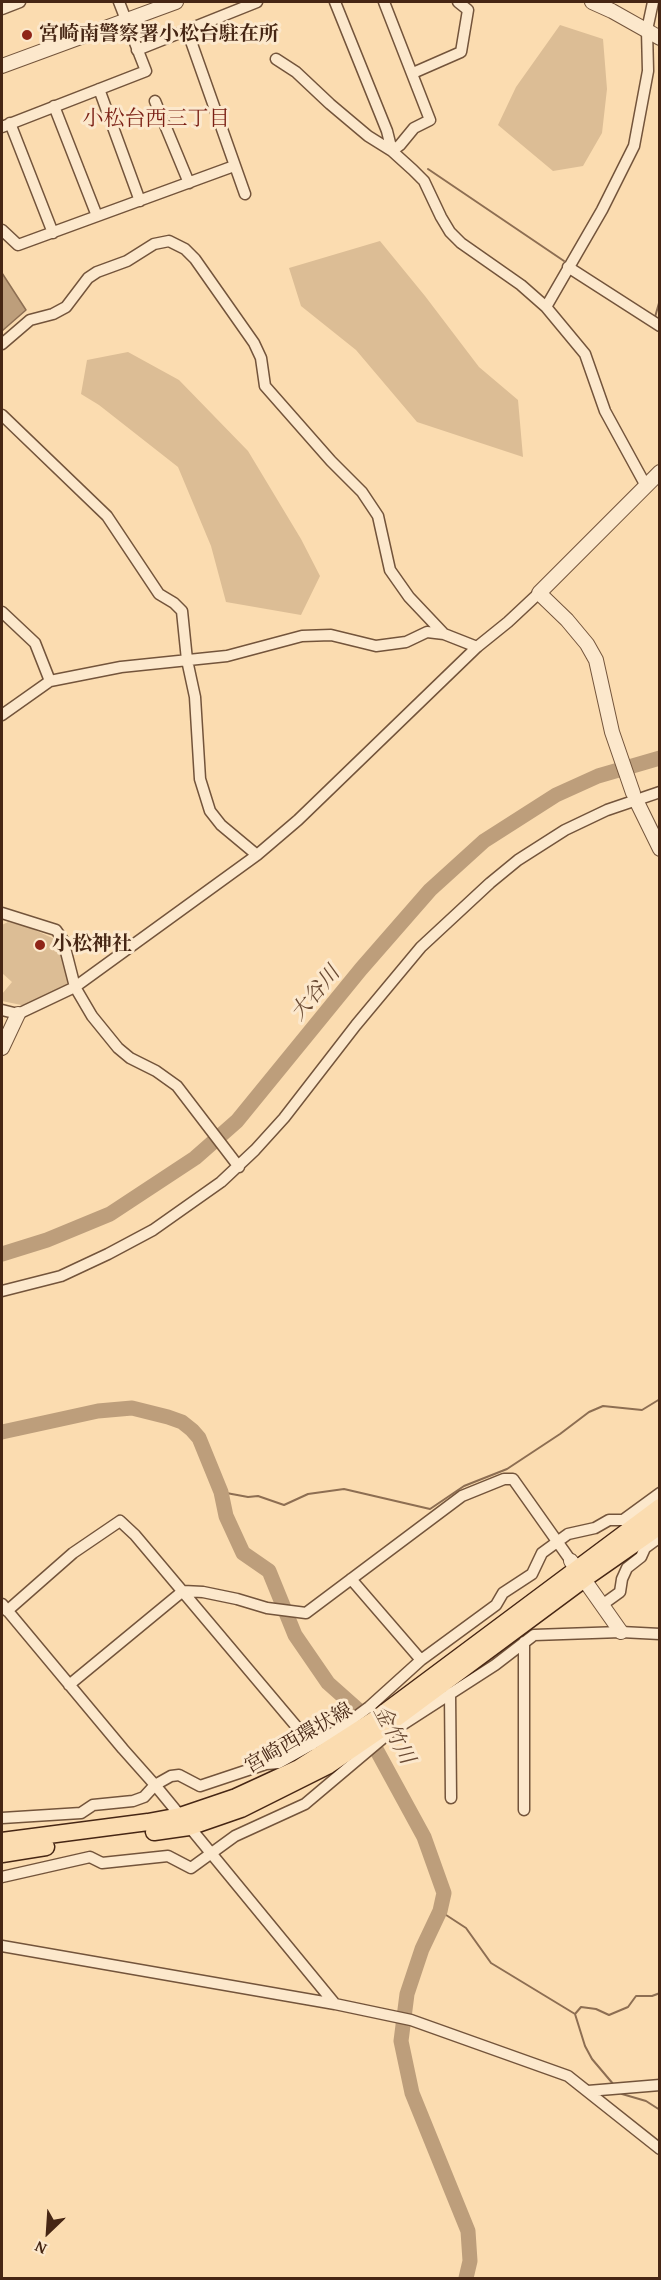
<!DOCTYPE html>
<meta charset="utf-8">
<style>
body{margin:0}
#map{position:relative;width:661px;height:2280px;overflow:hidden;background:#fbdcb0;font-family:"Gentium Book Plus",serif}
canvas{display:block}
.frame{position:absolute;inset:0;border:3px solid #462614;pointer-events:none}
.north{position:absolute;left:18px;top:2202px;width:60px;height:60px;-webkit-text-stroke:4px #fce8cc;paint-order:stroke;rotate:205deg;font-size:16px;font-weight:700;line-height:24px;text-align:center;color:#462614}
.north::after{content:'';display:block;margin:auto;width:21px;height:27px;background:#462614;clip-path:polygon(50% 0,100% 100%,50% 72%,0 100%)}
</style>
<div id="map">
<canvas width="661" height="2280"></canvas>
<div class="frame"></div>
<div class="north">N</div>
</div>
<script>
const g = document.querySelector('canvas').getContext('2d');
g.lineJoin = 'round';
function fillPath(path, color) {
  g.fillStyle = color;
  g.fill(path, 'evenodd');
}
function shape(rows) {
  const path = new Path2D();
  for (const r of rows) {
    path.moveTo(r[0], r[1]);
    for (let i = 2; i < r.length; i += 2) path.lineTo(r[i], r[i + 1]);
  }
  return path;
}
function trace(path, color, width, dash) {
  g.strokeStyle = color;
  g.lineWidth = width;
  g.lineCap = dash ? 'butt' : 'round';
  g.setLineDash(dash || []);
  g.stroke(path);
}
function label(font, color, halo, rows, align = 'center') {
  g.font = font + ' "Gentium Book Plus","Noto Serif JP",serif';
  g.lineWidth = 6;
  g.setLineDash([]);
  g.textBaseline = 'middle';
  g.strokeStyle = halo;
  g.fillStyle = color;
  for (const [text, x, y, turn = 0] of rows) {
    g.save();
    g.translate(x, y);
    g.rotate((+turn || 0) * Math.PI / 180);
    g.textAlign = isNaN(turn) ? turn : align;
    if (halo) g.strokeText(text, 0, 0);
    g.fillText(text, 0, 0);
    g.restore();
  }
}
const green = shape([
 [560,25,603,39,607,89,602,133,583,166,553,171,498,125,516,87],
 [380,241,425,296,479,367,518,400,523,457,417,422,356,350,301,306,289,268],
 [128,352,179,380,248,451,301,539,320,576,301,615,226,602,211,546,178,467,99,405,81,394,87,360],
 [8,922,28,927,59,941,63,947,68,985,26,1006,2,1001,2,994,12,982,2,973,2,925]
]);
const water = shape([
 [2,273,26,310,2,331,2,273]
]);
const stream = shape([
 [428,169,564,261],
 [655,317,659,303],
 [221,1492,248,1497,258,1496,284,1505,308,1494,344,1489,430,1509,464,1486,507,1469,560,1434,589,1412,603,1406,642,1410,660,1399],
 [440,1911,466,1928,491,1963,575,2014,585,2046,592,2059,614,2085],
 [575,2014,581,2007,596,2009,609,2015,628,2007,636,1996,652,1996,660,1993],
 [620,2092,622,2094,646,2101,660,2110]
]);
const river = shape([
 [2,1254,47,1240,110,1214,195,1158,237,1121,361,969,430,890,484,841,556,795,598,776,660,758],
 [2,1432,98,1411,132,1408,168,1417,182,1422,192,1430,199,1438,221,1492,226,1516,243,1553,269,1571,295,1635,328,1683,364,1715,370,1726,376,1749,424,1837,444,1893,440,1911,422,1949,407,1994,401,2041,412,2093,468,2231,470,2261,466,2278]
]);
const minor = shape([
 [335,2,387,131,392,151],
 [384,2,430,120,414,128,400,145,392,151],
 [2,9,20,2],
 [187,30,245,194],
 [137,50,257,2],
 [276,59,296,72,330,104,368,136,392,151,413,170,424,181,441,217,450,232,461,243,521,285,546,307,585,354,605,411,646,486],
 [413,73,461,52,468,10,458,2],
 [99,89,140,201],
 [155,101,189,183],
 [54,106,97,216],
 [10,123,53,233],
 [2,127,146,71,119,2],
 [2,230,18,245,234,166],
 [568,267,660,326],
 [546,307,602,210,634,146,648,71,647,30,653,2],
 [2,344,30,320,53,314,66,307,88,278,97,272,127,261,154,244,169,241,185,249,195,259,254,343,261,358,265,386,331,461,362,492,378,516,390,570,409,597,444,634],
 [2,415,107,516,159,594,174,603,182,611,187,660,195,697,200,779,210,811,221,825,257,855],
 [2,612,35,643,50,681],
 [2,715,50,681,121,667,227,656,302,636,331,635,376,646,406,642,427,632,444,634,477,647],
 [2,913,56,930,63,940,75,987,92,1016,118,1048,130,1058,156,1071,177,1086,239,1167],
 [2,1010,18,1014,75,987,257,855,298,820,477,647,508,622,539,593],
 [2,1291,61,1276,108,1254,153,1230,221,1182,255,1150,284,1118,356,1025,421,947,490,883,518,860,565,830,607,810,660,792],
 [351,1579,421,1660],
 [2,1604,123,1749,155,1785,335,2004],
 [602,1605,620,1592,622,1579,627,1568,641,1557,645,1548,660,1537],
 [7,1611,73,1553,120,1521,135,1535,312,1745],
 [524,1642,524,1810],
 [69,1685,183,1591,203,1592,237,1599,267,1608,306,1613,462,1496,504,1479,513,1479,571,1561],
 [450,1693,451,1798],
 [2,1818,81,1813,93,1805,133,1801,144,1797,155,1785,171,1776,179,1775,200,1786,266,1764,279,1763,338,1730,369,1707,421,1660,496,1605,503,1593,532,1574,542,1553,568,1534,595,1528,609,1520,623,1520,660,1493],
 [2,1877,90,1857,102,1863,168,1856,191,1868,235,1836,305,1804,388,1734,495,1665,534,1635,621,1632,660,1634],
 [2,1946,335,2004,411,2020,568,2076,660,2149],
 [588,2091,660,2085]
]);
const tertiary = shape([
 [592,2,612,11,660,38],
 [2,66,176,2],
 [633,793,612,732,596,660,587,644,567,620,539,593,660,472],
 [636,800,660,849],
 [2,1048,18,1014],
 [571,1561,621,1632]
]);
const primary = shape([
 [154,1832,189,1827,241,1809,329,1765,383,1728,584,1579,660,1526],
 [2,1841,148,1822,180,1816,236,1797,299,1768,380,1716,660,1507],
 [2,1854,46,1847]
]);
const markers = [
 [27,35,6,"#8f2418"],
 [40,945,6,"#8f2418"]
];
const poiNames = [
 ["宮崎南警察署小松台駐在所",39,35],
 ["小松神社",52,945]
];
const streetNames = [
 ["宮崎西環状線",299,1739,-30]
];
const neighbourhoodNames = [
 ["小松台西三丁目",156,120]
];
const waterNames = [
 ["大谷川",316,994,-50],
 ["金竹川",393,1735,62]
];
fillPath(green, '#dcbd95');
fillPath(water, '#bd9e7b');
trace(water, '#8d6e52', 1.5);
trace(stream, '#8d6e52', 2);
trace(river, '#bd9e7b', 15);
trace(minor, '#73543b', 13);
trace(tertiary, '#73543b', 16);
trace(primary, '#462614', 19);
trace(minor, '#fce8cc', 10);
trace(tertiary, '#fce8cc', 14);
trace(primary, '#fbdcb0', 16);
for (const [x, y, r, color] of markers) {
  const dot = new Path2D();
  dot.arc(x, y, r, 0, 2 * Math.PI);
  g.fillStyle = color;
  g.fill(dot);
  trace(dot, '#fce8cc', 2);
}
label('bold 20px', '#462614', '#fce8cc', poiNames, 'left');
label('20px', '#462614', '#fce8cc', streetNames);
label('21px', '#7a1f14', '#fce8cc', neighbourhoodNames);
label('italic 21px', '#6a4a33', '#fce8cc', waterNames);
</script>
